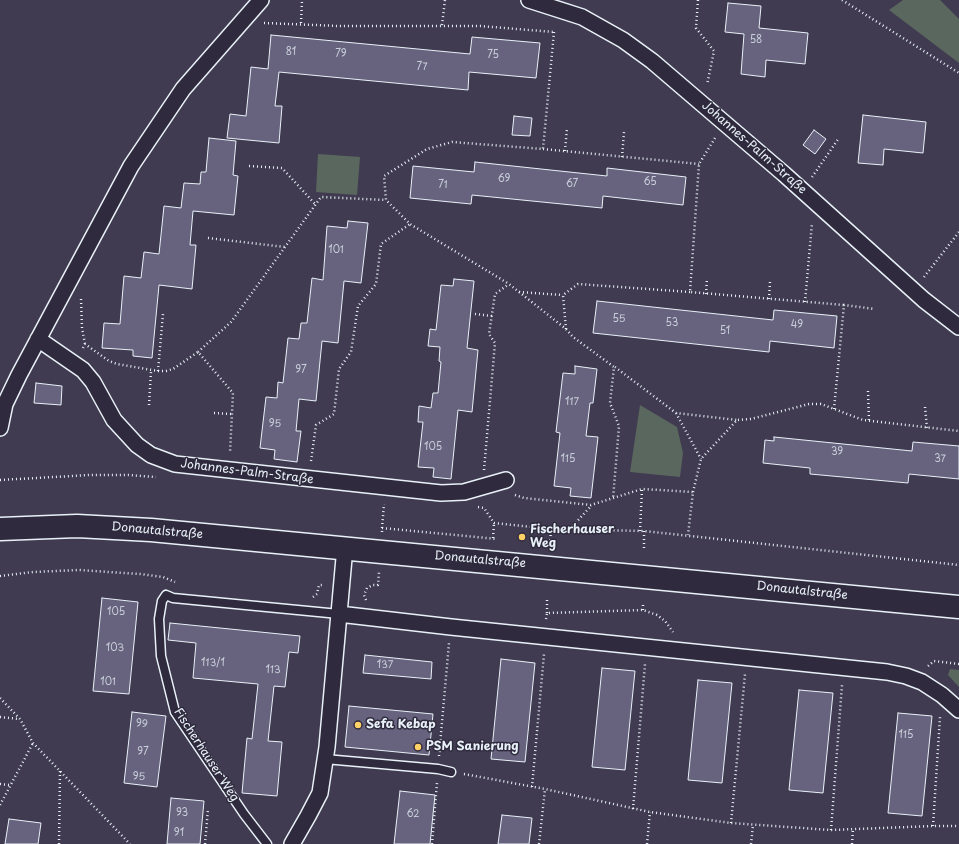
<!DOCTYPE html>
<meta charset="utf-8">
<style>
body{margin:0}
canvas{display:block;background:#403b50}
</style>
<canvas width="959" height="844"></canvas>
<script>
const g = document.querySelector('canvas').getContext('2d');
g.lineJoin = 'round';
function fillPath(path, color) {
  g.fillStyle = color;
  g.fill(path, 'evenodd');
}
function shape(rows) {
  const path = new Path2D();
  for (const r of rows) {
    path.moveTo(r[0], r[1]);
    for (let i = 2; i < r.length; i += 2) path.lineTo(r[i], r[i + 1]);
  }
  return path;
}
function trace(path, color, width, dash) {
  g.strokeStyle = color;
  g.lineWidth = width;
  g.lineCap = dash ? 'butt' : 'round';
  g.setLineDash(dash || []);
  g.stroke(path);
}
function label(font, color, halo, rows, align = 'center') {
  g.font = font + ' "Playpen Sans",sans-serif';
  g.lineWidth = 3;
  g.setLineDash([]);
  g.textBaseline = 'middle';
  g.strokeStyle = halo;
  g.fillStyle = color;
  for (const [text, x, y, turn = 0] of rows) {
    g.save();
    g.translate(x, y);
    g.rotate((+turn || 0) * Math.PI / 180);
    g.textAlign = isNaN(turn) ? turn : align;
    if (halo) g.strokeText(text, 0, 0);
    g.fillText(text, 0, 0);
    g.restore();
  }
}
const green = shape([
 [903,0,940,0,959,19,959,63,889,10],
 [318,154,360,157,357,195,316,192],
 [640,405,677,427,683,453,680,477,630,472],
 [950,669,959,670,959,687,948,675]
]);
const building = shape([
 [728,3,761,6,759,28,808,33,805,64,766,60,765,77,741,74,744,34,725,32,728,3],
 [271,35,470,54,472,37,540,43,536,78,469,72,468,90,279,72,275,106,282,106,279,143,227,138,230,114,246,116,251,67,268,69,271,35],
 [863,115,926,122,923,153,884,149,883,165,858,163,863,115],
 [514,116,532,118,530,136,512,135,514,116],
 [814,130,826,139,815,154,803,145,814,130],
 [209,138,236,141,233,175,238,176,234,215,193,211,190,245,196,245,192,289,159,285,152,358,133,356,133,350,102,348,104,323,120,324,124,276,141,278,144,252,159,254,164,206,181,208,184,183,200,184,201,172,206,172,209,138],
 [475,162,607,176,607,168,686,177,683,205,603,196,602,208,472,195,471,204,410,198,413,166,474,172,475,162],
 [348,221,368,223,361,283,344,281,338,343,322,341,316,401,299,399,296,431,301,431,297,462,274,459,275,450,260,448,266,397,277,398,278,382,283,383,288,338,299,339,301,323,307,323,312,278,323,280,327,226,347,228,348,221],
 [454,279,474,281,467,348,478,350,472,412,458,410,451,479,433,477,434,468,418,467,423,422,418,422,419,406,431,408,433,393,438,393,441,362,439,361,440,347,428,346,430,329,436,330,441,285,453,286,454,279],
 [597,301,773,320,774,310,837,316,834,348,770,341,769,352,593,333,597,301],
 [575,366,597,369,593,403,590,403,586,436,598,437,591,498,570,496,571,488,554,486,560,433,556,432,563,373,575,374,575,366],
 [36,383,62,386,61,405,34,403,36,383],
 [774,437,912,451,913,442,959,446,959,479,909,474,908,483,810,474,810,468,763,463,765,440,774,441,774,437],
 [102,598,138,602,129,694,93,691,102,598],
 [170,623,300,636,298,653,289,652,285,687,274,686,268,741,282,742,277,796,242,793,247,738,252,739,258,684,193,678,196,643,168,640,170,623],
 [365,655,432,662,431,679,363,673,365,655],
 [501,659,535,663,525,762,491,759,501,659],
 [602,668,635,671,625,770,592,767,602,668],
 [698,680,732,683,722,783,688,780,698,680],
 [799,690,833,693,823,793,789,790,799,690],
 [349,706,433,714,429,755,345,747,349,706],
 [132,712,166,716,157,787,124,783,132,712],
 [898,713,932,716,922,816,888,813,898,713],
 [400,791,435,795,430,844,394,844,400,791],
 [171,798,204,801,200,844,167,844,171,798],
 [502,815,532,818,529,844,498,844,502,815],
 [9,819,41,823,38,844,5,844,9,819]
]);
const path = shape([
 [698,0,696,28,714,51,707,85],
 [842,0,959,73],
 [264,23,339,26,480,26,554,32,554,31],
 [301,23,302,0],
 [442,25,445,0],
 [554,32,543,149,452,142,427,149,384,176,386,200,410,224,509,284,566,329,573,337,614,367,610,403,619,426,613,499],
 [715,138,699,164,690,292,844,305],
 [543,149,699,164],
 [565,151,567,128],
 [622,157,624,132],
 [249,166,282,168,315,204],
 [812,177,839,138],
 [208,238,285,247],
 [924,277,959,232],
 [519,292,563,295],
 [706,294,707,278],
 [81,299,82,328,85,344],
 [769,299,770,282],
 [805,302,812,223],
 [475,314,492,316],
 [566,329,563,295,578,284,690,292],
 [83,348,85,344,109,361,117,364,158,371,166,371,173,369,198,352,233,393,230,453],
 [198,352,231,322,321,197,386,200],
 [615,367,676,413,737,420],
 [158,371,163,314],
 [868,391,869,421],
 [149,405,151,371],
 [925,407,927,428],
 [834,409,844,305,875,309],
 [214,413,232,414],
 [676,413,701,459],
 [311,461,316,425,334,414,339,369,351,352,358,306,376,284,381,244,410,224],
 [484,470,495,343,489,334,495,294,509,284],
 [0,480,90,475,128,475,156,477],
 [693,492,701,459,737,420,751,419,809,404,821,404,863,420,959,431],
 [515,495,524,498,591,505,642,489,693,492,688,535],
 [478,507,484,508,494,523,551,529,644,531,959,565],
 [382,528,384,504],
 [570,529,591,506],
 [640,531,642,489],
 [644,531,644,551],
 [382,532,382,528,497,539],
 [493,538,494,523],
 [550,544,551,529],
 [0,576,33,572,79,570,140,574,163,577,175,582],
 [313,597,317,594,319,585,324,585],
 [366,600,364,595,367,588,373,585,378,585,379,572],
 [643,610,643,605],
 [547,613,547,598],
 [546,619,547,613,643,610,657,615,665,621,673,632],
 [928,666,934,661,959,664],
 [0,698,20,719,33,743,130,844],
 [0,717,19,719],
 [439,756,449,643],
 [464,774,545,789,650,812,731,823,831,830,933,826,959,826],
 [0,784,10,785],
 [532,787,544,654],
 [0,805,33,743],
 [633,809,645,664],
 [731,823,745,674],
 [933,826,940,717],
 [831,830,842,685],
 [59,844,60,771],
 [205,844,208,809],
 [432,844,437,783],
 [539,844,545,789],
 [647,844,650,812],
 [751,844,753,825],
 [852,844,853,829]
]);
const service = shape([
 [325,759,438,769,451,772],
 [267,844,244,814,175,712,161,656,159,619,162,601,166,595,173,598,339,614]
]);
const minor = shape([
 [529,0,582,17,623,40,652,61,784,174,924,300,959,327],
 [38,339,83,370,93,382,114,420,137,445,151,455,175,464,441,493,464,492,506,480],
 [0,428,5,404,19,375,131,166,183,89,261,0],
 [339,614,451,627,887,672,906,676,922,682,942,695,959,710],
 [292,844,308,816,320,793,327,747,345,547]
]);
const secondary = shape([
 [0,529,77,526,151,530,959,607]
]);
const markers = [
 [522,537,4,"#ffd166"],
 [358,725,4,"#ffd166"],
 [418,747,4,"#ffd166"]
];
const numberNames = [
 ["58",756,40],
 ["81",291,52],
 ["79",341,54],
 ["75",493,55],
 ["77",422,67],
 ["69",504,179],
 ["65",650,182],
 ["67",572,184],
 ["71",443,185],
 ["101",336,250],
 ["55",619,319],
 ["53",672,323],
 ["49",797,325],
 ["51",725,331],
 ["97",301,370],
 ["117",572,402],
 ["95",275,424],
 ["105",433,447],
 ["39",837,452],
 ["115",568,459],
 ["37",940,459],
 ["105",116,612],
 ["103",115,648],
 ["113/1",213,663],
 ["137",385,665],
 ["113",273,670],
 ["101",108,682],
 ["99",142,724],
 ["115",906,735],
 ["97",143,752],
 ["95",139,777],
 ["93",182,813],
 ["62",413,814],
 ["91",179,833]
];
const streetNames = [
 ["Johannes-Palm-Straße",754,148,41],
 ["Johannes-Palm-Straße",247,472,7],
 ["Donautalstraße",157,531,5],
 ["Donautalstraße",480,560,5],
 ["Donautalstraße",802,591,6],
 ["Fischerhauser Weg",206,755,57]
];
const poiNames = [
 ["Fischerhauser",530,530],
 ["Weg",530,544],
 ["Sefa Kebap",366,725],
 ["PSM Sanierung",426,747]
];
fillPath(green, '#59675e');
fillPath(building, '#67637e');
trace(building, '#e8f1f8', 1);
trace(service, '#e8f1f8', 11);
trace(minor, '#e8f1f8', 18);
trace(secondary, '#e8f1f8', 25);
trace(path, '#e8f1f8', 2.5, [1, 3]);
trace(service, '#2f2a3d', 8);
trace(minor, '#2f2a3d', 15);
trace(secondary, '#2f2a3d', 22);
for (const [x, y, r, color] of markers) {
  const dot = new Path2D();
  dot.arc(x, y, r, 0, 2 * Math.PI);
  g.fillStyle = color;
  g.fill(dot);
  trace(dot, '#2f2a3d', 1.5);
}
label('10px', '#c8ceda', null, numberNames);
label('12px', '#e8f1f8', '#2f2a3d', streetNames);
label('bold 12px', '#e8f1f8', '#2f2a3d', poiNames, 'left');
</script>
